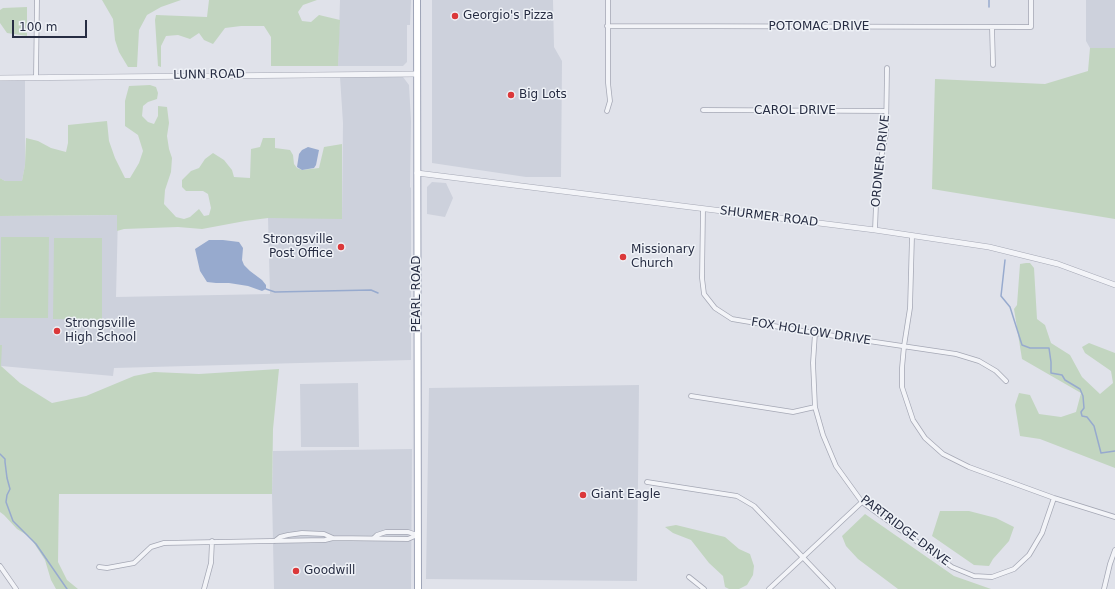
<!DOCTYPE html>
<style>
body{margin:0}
#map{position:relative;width:1115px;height:589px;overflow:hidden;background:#e0e2ea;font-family:"DejaVu Sans",sans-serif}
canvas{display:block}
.scale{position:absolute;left:12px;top:20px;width:75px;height:18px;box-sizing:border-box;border:2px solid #272d43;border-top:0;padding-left:5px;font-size:12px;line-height:14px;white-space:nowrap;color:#272d43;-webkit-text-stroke:3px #eff2f7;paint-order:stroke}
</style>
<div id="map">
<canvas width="1115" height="589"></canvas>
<div class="scale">100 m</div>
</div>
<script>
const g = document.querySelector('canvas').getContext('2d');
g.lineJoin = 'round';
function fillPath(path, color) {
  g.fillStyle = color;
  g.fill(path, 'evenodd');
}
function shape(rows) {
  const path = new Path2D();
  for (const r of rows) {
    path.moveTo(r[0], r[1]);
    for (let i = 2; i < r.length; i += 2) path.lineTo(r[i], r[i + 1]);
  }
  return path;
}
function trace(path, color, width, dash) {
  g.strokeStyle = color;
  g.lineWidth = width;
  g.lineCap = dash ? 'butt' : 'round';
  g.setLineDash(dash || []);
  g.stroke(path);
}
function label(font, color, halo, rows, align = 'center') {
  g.font = font + ' "DejaVu Sans",sans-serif';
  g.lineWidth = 3;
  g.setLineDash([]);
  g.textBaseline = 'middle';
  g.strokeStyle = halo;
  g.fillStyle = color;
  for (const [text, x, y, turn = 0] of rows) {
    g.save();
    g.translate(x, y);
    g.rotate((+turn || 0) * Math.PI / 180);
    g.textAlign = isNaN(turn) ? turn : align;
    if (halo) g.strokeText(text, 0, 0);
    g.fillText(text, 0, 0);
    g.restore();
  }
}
const built = shape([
 [340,0,411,0,410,25,407,25,407,62,403,66,338,66],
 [432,0,553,0,554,47,562,61,561,177,526,177,432,163],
 [1086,0,1115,0,1115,49,1090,48,1086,41],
 [340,77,403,77,409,85,411,121,410,187,411,188,411,360,114,368,113,376,1,366,0,402,0,216,118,215,116,297,270,294,268,218,342,218,343,123],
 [25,80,25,165,22,181,5,181,0,178,0,81],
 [432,182,446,183,453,198,445,217,427,214,427,187],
 [358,383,359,447,301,447,300,384],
 [639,385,637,581,426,579,429,388],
 [412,449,411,589,274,589,272,494,273,451]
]);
const green = shape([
 [102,0,181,0,161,7,147,15,139,30,137,67,128,67,119,52,115,40,113,19],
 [209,0,317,0,303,5,298,12,302,21,311,22,319,15,340,20,338,66,271,66,271,37,264,26,241,26,225,28,213,44,204,40,199,33,190,39,178,35,166,36,161,46,161,67,158,66,155,20,156,15,207,17],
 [27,7,27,36,7,33,0,23,0,10,3,8],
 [1090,48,1115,48,1115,219,932,189,935,79,1045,84,1088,71],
 [150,85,156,87,158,93,157,99,148,102,143,106,142,116,148,122,154,124,158,116,158,106,167,107,169,123,167,136,169,149,172,158,171,172,165,190,164,204,176,217,184,219,190,217,199,209,204,216,209,215,211,208,208,194,203,191,186,191,182,187,182,180,191,171,199,168,205,159,213,153,224,160,232,170,234,177,250,178,251,149,260,147,263,138,275,138,275,148,290,150,293,155,294,164,297,168,302,170,319,168,324,147,342,144,342,219,268,218,245,221,202,229,178,227,124,229,117,231,117,215,0,216,0,178,5,181,22,181,25,165,26,138,38,141,51,148,66,152,68,143,68,125,107,121,109,141,115,158,125,178,130,178,139,163,143,151,138,135,125,126,125,101,129,86],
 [1,237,49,237,48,318,0,318],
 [54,238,102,238,102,320,53,319],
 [1026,263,1030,263,1034,268,1037,319,1045,325,1051,343,1070,355,1082,377,1100,394,1113,383,1111,371,1085,353,1082,347,1089,343,1115,353,1115,468,1040,439,1020,436,1015,405,1019,393,1030,395,1039,414,1061,417,1076,412,1081,393,1022,359,1014,309,1017,305,1020,264],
 [0,345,2,345,1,366,20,383,52,403,86,396,134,376,154,372,199,374,279,369,273,429,272,494,59,494,58,562,67,580,78,589,56,589,51,580,45,560,30,537,17,529,4,515,0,512],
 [940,511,969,511,996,518,1014,527,1009,541,993,559,989,566,974,565,932,536],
 [865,514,954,576,991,589,898,589,858,559,846,546,842,536],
 [676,525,725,537,739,549,750,554,754,566,753,575,747,585,739,589,729,589,725,587,723,576,709,563,691,540,673,533,665,527]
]);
const water = shape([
 [308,147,319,150,316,165,314,168,302,170,297,167,299,154,302,150],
 [209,240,223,240,239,242,243,248,242,260,244,265,250,271,262,280,266,285,266,289,262,291,248,286,229,283,216,283,207,282,200,271,195,249]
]);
const stream = shape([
 [989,7,989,0],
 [1005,260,1001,296,1010,307,1022,345,1030,348,1049,348,1051,362,1051,373,1062,375,1065,380,1080,389,1083,396,1084,408,1081,412,1082,416,1087,417,1094,426,1101,453,1115,451],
 [266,289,275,292,371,290,378,293],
 [0,454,5,459,5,462,7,478,10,489,7,495,6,502,13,521,36,544,67,589]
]);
const minor = shape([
 [607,26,1031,27,1031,0],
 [992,27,993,65],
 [36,77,37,0],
 [703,110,886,111],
 [607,111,610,101,608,83,608,0],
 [703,209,702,278,704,294,715,308,732,319,815,333,956,354,979,361,996,371,1006,381],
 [875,230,877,178,886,134,887,68],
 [912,236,910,308,904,346,902,368,902,387,913,420,925,438,943,454,969,467,1054,498,1115,517],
 [815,333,813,363,815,407,823,435,836,466,862,502,952,567,974,576,992,577,1014,569,1029,555,1042,533,1054,498],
 [691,396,793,412,815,407],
 [647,482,737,496,754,506,833,589],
 [374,538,377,535,386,532,408,532,417,535],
 [275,541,280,537,288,535,302,533,324,534,333,538],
 [0,566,16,589],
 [99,567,107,568,134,563,151,547,164,543,325,540,333,538,408,539,417,535],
 [689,577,704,589],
 [204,589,211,563,212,541],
 [769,589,862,502],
 [1104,589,1110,564,1115,550]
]);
const tertiary = shape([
 [0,78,417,74],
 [417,173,875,230,989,247,1058,264,1115,285]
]);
const primary = shape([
 [417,0,418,589]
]);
const markers = [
 [455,16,4,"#db383a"],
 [511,95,4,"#db383a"],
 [341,247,4,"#db383a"],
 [623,257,4,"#db383a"],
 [57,331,4,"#db383a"],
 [583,495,4,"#db383a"],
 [296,571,4,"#db383a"]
];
const poiNames = [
 ["Georgio's Pizza",463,16],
 ["Big Lots",519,95],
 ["Strongsville",333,240,"right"],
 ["Post Office",333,254,"right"],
 ["Missionary",631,250],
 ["Church",631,264],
 ["Strongsville",65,324],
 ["High School",65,338],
 ["Giant Eagle",591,495],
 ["Goodwill",304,571]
];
const streetNames = [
 ["POTOMAC DRIVE",819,27],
 ["LUNN ROAD",209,75,-1],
 ["CAROL DRIVE",795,111],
 ["ORDNER DRIVE",881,161,-84],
 ["SHURMER ROAD",769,217,7],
 ["PEARL ROAD",417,294,-90],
 ["FOX HOLLOW DRIVE",811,332,9],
 ["PARTRIDGE DRIVE",905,531,37]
];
fillPath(built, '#cdd1dc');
fillPath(green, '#c2d5c0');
fillPath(water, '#97aace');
trace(stream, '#97aace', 1.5);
trace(minor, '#a5a8b5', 5.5);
trace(tertiary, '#a5a8b5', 6);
trace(primary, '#9ea4b7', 8);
trace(minor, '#f3f4f8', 4);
trace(tertiary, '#f3f4f8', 5);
trace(primary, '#fff', 6);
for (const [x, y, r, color] of markers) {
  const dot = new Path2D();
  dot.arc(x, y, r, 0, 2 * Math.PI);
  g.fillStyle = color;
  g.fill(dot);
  trace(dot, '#eff2f7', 1.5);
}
label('12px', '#272d43', '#eff2f7', poiNames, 'left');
label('12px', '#272d43', '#eff2f7', streetNames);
</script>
